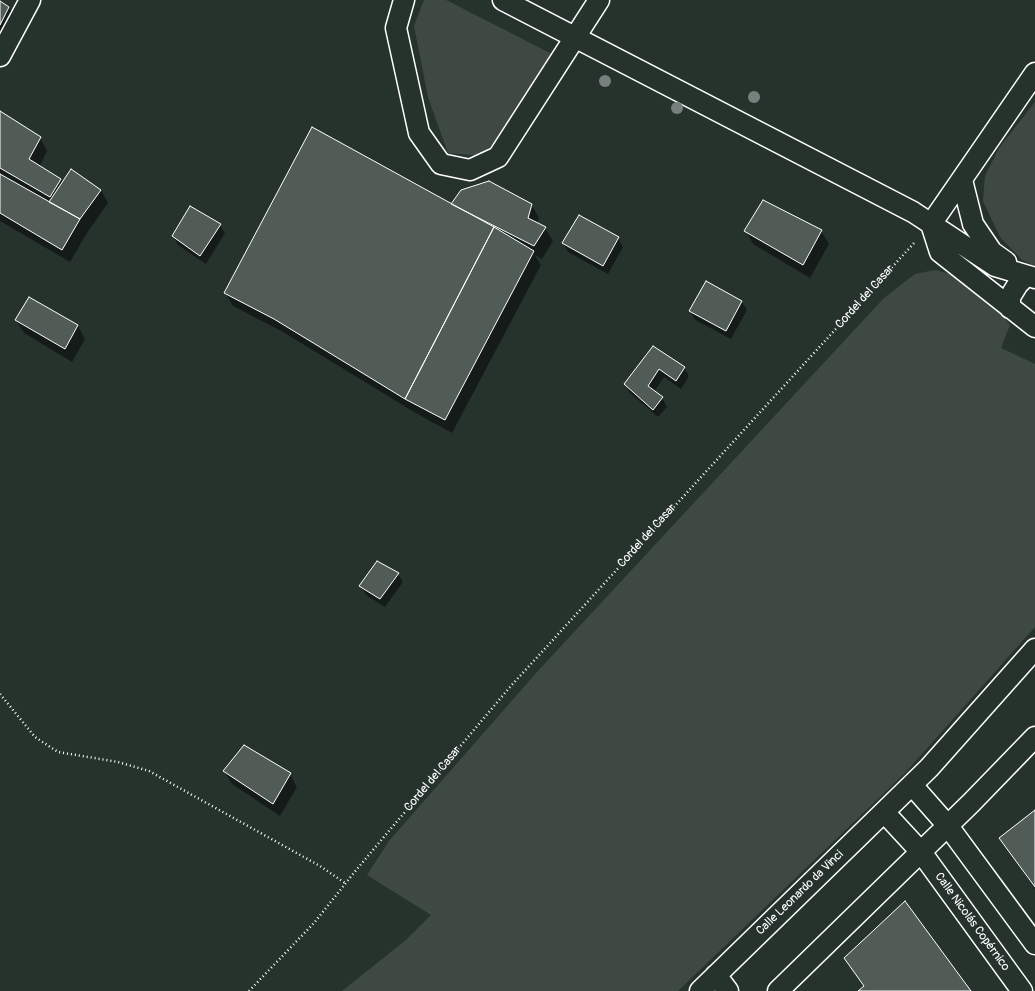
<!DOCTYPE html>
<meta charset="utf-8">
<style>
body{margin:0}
canvas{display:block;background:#26332d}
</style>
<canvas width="1035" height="991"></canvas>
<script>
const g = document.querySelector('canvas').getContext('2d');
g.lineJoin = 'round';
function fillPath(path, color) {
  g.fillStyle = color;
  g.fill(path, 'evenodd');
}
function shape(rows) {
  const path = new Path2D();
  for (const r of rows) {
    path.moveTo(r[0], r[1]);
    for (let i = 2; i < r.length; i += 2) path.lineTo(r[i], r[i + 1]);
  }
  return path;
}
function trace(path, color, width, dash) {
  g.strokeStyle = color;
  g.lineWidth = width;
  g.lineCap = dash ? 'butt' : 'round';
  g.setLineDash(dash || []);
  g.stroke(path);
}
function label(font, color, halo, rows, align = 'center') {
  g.font = font + ' Pangolin,sans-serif';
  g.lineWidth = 3;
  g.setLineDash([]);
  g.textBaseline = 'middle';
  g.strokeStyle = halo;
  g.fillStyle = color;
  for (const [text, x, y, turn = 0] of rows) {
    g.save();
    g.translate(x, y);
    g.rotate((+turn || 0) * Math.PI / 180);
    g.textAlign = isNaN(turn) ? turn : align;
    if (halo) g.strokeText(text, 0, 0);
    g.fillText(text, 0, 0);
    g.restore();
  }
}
const green = shape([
 [424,0,446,0,552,54,494,143,481,156,448,153,428,97,414,26],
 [1035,102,1035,266,1022,260,1000,237,983,201,985,176,999,148],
 [935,270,955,275,998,308,1010,325,1001,348,1035,364,1035,627,906,772,678,991,342,991,406,940,431,915,367,875,389,841,537,672,884,298,915,274]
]);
const shadow = shape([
 [0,2,9,7,16,21,0,52],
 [0,113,40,138,47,151,40,166,61,180,63,183,101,190,108,203,87,233,70,262,0,221],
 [531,204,539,218,537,224,545,228,553,241,542,259,535,255,541,265,452,433,414,412,283,332,233,306,225,293,452,205],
 [579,216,618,238,623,247,608,274,568,252,563,243],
 [220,225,225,233,206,264,178,245,173,236],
 [746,231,821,231,829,244,810,278,753,244],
 [706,283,742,302,747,310,731,339,695,320,690,311],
 [30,298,78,326,85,339,72,362,24,333,16,320],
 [653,348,684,368,689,376,681,389,664,377,654,392,662,398,667,407,658,417,630,393,625,384],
 [398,574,403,582,385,607,366,595,361,586],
 [224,771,290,774,297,787,280,816,232,784],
 [1035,811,1035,889,1000,838],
 [845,958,970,991,860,991,864,987]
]);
const building = shape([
 [0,1,9,7,0,25,0,1],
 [0,111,41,137,29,159,61,179,50,197,0,168,0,111],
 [312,127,494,227,405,399,274,319,224,293,312,127],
 [71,169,101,190,80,219,49,202,71,169],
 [0,174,80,219,62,250,0,213,0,174],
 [489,181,532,204,528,218,546,227,534,246,451,204,461,190,489,181],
 [763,200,822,230,803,265,744,231,763,200],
 [190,206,221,224,200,256,172,236,190,206],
 [579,215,619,237,603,266,562,243,579,215],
 [494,227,534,251,445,420,405,399,494,227],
 [706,281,742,301,726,331,689,311,706,281],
 [29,297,78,325,65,349,15,320,29,297],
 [653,346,685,367,676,381,659,369,648,386,663,397,653,410,624,384,653,346],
 [377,561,399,573,380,599,359,586,377,561],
 [244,745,291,773,273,804,223,771,244,745],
 [1035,810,1035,887,999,838,1035,810],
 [905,901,971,991,858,991,864,986,844,958,905,901]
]);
const path = shape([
 [0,694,35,737,58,752,118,762,149,771,320,866,345,883],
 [249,991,314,923,357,869,510,687,915,242]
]);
const street = shape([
 [404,0,396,28,419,133,441,164,470,170,498,157,599,0],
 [503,0,913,212,995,266,1035,278],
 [0,56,30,0],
 [962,180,973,224,992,252,1006,262],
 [931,224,1035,73],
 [931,224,940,252,1035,327],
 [1010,308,1010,297,1018,284,1026,276],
 [912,785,948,826,1035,944],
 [884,812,921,852,1022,991],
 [716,975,728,991],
 [700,991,929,768,1035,649],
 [778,991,971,803,1035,737]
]);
const trees = [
 [605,81],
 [754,97],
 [677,108]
];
const streetNames = [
 ["Cordel del Casar",865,297,-48],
 ["Cordel del Casar",647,536,-48],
 ["Cordel del Casar",433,779,-50],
 ["Calle Leonardo da Vinci",800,893,-44],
 ["Calle Nicolás Copérnico",972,922,54]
];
fillPath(green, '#3e4944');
fillPath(shadow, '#0007');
fillPath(building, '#515c57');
trace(building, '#fff', 1);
trace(street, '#fff', 23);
trace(path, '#fff', 2.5, [1, 3]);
trace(street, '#26332d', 20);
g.fillStyle = '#78807d';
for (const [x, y] of trees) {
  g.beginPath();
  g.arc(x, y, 6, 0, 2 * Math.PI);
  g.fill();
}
label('12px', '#fff', '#26332d', streetNames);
</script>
